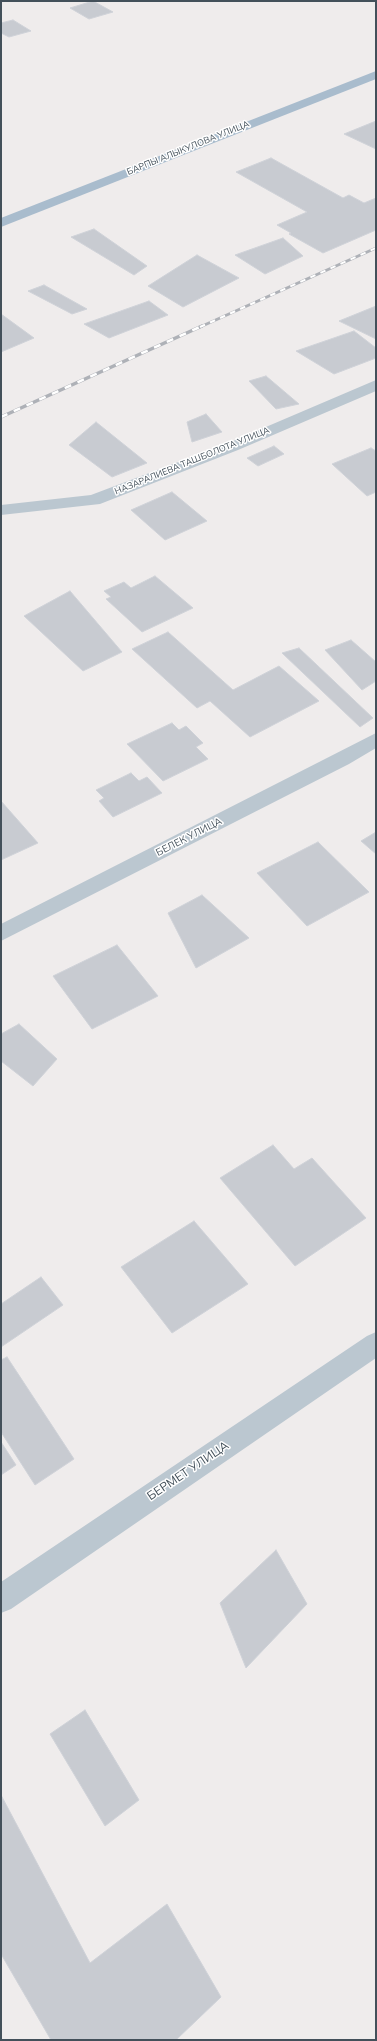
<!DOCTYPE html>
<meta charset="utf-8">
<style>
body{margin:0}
#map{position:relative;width:377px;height:2041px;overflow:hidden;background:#efecec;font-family:Mulish,sans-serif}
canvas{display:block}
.frame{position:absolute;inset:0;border:2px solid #43505a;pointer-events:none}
</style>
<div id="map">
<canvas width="377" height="2041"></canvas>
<div class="frame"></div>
</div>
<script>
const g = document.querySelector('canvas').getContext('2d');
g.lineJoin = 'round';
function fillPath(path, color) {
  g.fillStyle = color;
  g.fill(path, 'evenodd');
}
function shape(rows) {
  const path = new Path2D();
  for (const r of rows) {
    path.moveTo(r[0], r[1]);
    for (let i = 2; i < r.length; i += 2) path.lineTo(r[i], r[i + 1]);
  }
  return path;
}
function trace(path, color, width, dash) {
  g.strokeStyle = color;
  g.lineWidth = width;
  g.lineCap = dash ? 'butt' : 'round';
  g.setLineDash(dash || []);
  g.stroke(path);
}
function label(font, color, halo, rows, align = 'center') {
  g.font = font + ' Mulish,sans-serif';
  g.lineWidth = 3;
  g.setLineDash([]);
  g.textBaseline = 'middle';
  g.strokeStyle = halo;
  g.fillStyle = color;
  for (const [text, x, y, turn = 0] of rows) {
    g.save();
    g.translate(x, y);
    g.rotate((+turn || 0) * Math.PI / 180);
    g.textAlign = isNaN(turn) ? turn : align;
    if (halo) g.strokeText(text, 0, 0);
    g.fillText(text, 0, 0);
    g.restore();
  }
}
const building = shape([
 [93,1,113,12,89,19,70,8,93,1],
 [13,20,31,31,9,37,1,33,1,23,13,20],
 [376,121,376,149,344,134,376,121],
 [271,158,343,198,349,195,364,203,376,198,376,230,323,253,289,234,291,233,277,225,307,212,236,172,271,158],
 [94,229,147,266,134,275,71,237,94,229],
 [283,238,303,256,265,274,235,255,283,238],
 [197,255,239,278,183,307,148,286,197,255],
 [44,285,87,309,72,314,28,291,44,285],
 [149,301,168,315,109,338,84,324,149,301],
 [376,306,376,339,339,321,376,306],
 [1,314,34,338,1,352,1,314],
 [354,331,376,348,376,358,334,374,296,351,354,331],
 [266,376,299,404,276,409,249,381,266,376],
 [206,414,222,432,192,442,187,422,206,414],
 [96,422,147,463,112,477,69,445,96,422],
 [274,446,284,454,258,466,247,458,274,446],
 [371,448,376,451,376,492,367,496,332,464,371,448],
 [172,492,207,521,165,540,131,510,172,492],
 [155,576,193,608,142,632,106,599,111,597,104,591,124,582,131,588,155,576],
 [70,591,122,652,83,671,24,616,70,591],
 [168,632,233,690,279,666,319,701,250,737,210,701,197,708,132,649,168,632],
 [351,640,376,662,376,681,362,690,325,650,351,640],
 [299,648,373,718,360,727,282,653,299,648],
 [172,723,179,730,186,726,203,743,196,747,208,759,163,781,127,744,172,723],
 [131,773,139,781,147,777,162,793,113,817,99,801,104,798,96,790,131,773],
 [1,801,38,843,1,860,1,801],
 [376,832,376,854,361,841,376,832],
 [318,842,369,892,307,926,257,873,318,842],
 [202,895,249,938,196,968,168,913,202,895],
 [117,945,158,996,92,1029,53,976,117,945],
 [19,1024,57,1059,33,1086,1,1061,1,1034,19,1024],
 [273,1145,294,1169,312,1158,366,1218,295,1266,220,1178,273,1145],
 [194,1221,248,1284,172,1333,121,1267,194,1221],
 [41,1277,63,1305,1,1347,1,1304,41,1277],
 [7,1357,74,1459,35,1485,1,1432,1,1360,7,1357],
 [1,1442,16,1465,1,1475,1,1442],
 [276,1550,307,1604,246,1668,220,1603,276,1550],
 [85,1710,139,1800,105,1826,50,1734,85,1710],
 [1,1795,90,1963,167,1904,221,1997,176,2040,51,2040,1,1954,1,1795]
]);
const minor = shape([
 [376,380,376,391,238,450,100,504,1,515,1,505,91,495,226,444,376,380],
 [376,733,376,748,349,764,1,941,1,924,376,733],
 [376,1332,376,1358,11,1609,1,1613,1,1582,367,1336,376,1332]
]);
const major = shape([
 [376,71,376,79,1,227,1,218,376,71]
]);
const railFar1 = shape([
 [200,327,376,248]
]);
const rail = shape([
 [1,417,202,326]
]);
const farStreetnames = [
 ["БАРПЫ АЛЫКУЛОВА УЛИЦА",188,148,-22],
 ["НАЗАРАЛИЕВА ТАШБОЛОТА УЛИЦА",192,461,-22]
];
const streetNames = [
 ["БЕЛЕК УЛИЦА",189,837,-27]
];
const nearStreetnames = [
 ["БЕРМЕТ УЛИЦА",188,1471,-34]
];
fillPath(building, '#c8cbd1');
trace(building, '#cfd2d8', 1);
fillPath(minor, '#bbc7d0');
fillPath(major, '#a9bccd');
trace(railFar1, '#aeb1b7', 3);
trace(rail, '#aeb1b7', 3.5);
trace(railFar1, '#fff', 2, [5.5]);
trace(rail, '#fff', 2.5, [7]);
label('9px', '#43505a', '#fff', farStreetnames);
label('10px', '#43505a', '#fff', streetNames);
label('12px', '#43505a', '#fff', nearStreetnames);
</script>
